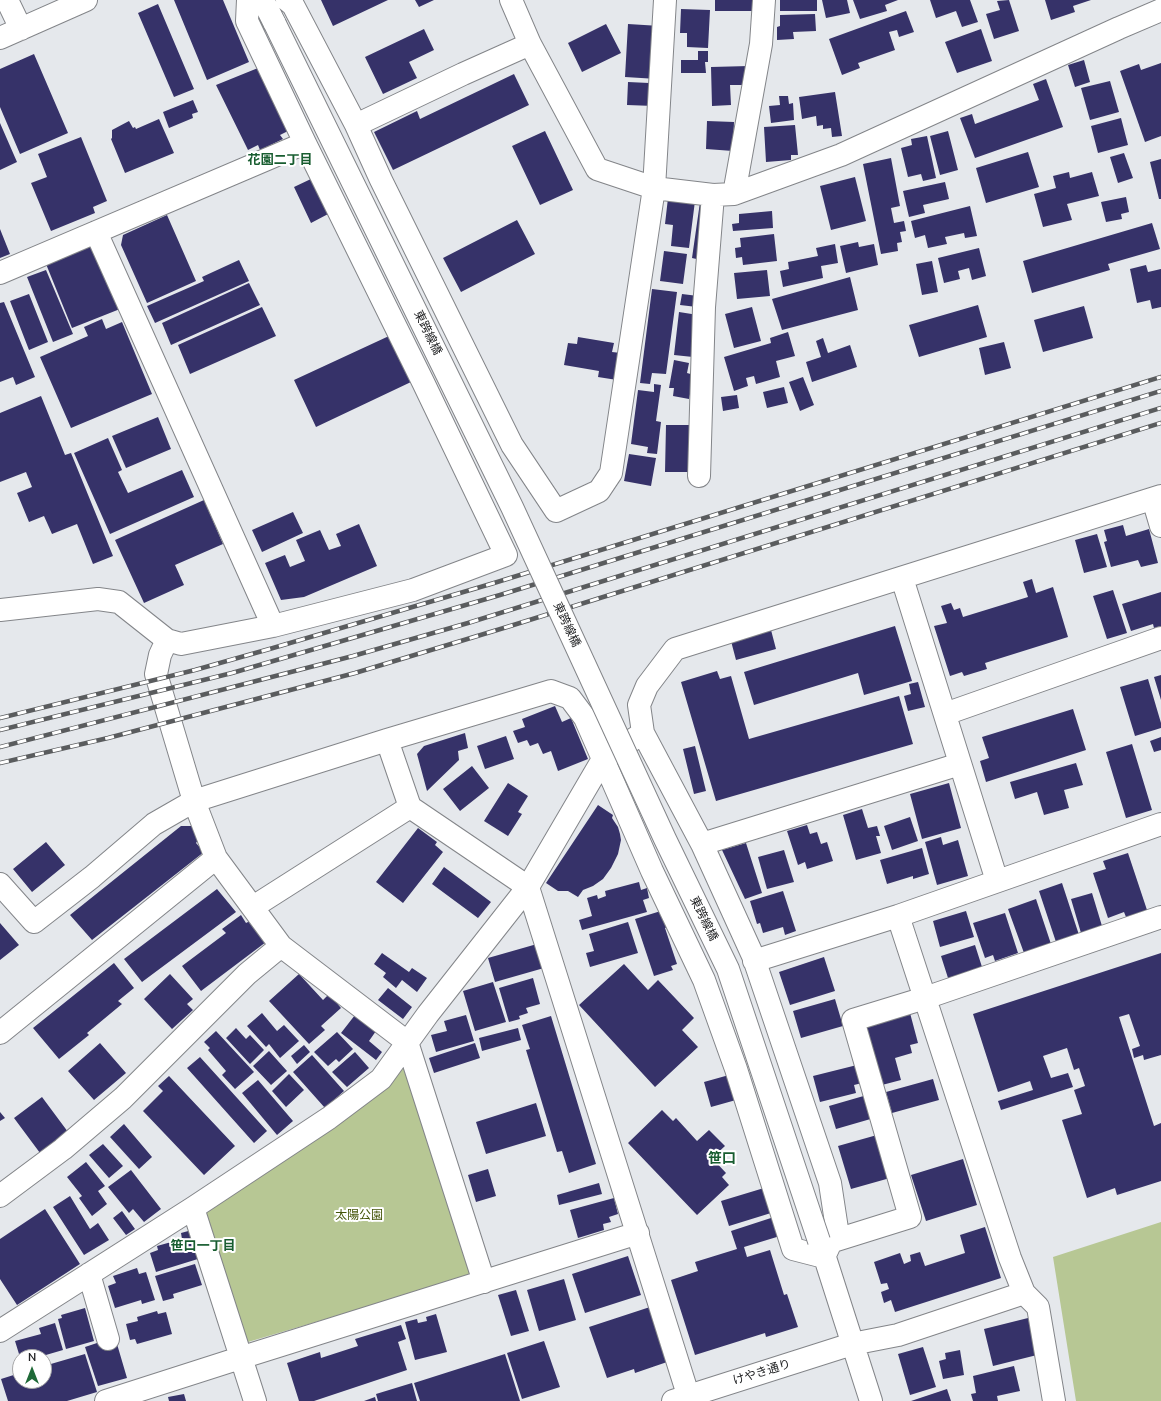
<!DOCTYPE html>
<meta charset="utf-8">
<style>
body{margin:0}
#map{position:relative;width:1161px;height:1401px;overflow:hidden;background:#e5e8ec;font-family:"Nunito Sans",sans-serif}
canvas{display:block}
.north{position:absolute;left:12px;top:1349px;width:40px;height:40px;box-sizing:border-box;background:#fff;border:1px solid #a7a7a8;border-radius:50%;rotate:0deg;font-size:11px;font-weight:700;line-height:16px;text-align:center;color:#222325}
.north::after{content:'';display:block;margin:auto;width:14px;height:18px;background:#1f6a38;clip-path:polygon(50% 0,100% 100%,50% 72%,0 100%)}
</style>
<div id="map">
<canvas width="1161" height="1401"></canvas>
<div class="north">N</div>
</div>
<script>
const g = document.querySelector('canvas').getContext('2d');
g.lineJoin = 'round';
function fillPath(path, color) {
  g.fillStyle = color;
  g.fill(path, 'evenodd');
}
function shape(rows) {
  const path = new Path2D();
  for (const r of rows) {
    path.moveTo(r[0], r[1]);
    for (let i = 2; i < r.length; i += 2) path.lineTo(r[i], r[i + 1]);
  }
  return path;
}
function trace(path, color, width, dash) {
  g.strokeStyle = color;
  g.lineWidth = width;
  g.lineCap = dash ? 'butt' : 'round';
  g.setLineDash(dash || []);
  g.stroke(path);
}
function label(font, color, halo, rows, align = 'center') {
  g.font = font + ' "Nunito Sans","Noto Sans JP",sans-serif';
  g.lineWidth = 4;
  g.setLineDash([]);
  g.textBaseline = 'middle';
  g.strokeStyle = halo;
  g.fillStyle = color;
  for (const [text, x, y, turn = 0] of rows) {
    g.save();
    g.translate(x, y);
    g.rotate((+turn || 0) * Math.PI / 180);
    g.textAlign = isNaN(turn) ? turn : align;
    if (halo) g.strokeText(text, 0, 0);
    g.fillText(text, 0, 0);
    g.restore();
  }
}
const green = shape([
 [407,1065,471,1276,248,1342,204,1210,373,1097],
 [1161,1222,1161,1401,1076,1401,1053,1257]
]);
const building = shape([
 [174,0,223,0,249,62,207,80],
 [321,0,388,0,333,26],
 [415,0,434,0,419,7],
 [715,0,754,0,754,11,715,11],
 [780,0,817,0,817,11,780,11],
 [822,0,847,0,850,13,826,18],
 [853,0,898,0,885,5,887,11,860,19],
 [930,0,970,0,978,22,962,27,956,11,936,18],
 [1009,0,1019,31,994,39,986,14,1000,10,997,1],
 [1045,0,1091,0,1073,6,1075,12,1051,20],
 [158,4,194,89,174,97,138,13],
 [681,9,710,10,708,48,687,47,687,33,680,33],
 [906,11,914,32,899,37,897,30,889,32,895,50,858,63,860,68,842,75,829,39],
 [815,14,816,31,793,32,794,39,777,40,777,27,780,26,780,15],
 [606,24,621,53,582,72,568,43],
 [628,24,660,26,657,79,625,77],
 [424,29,434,50,409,62,417,78,383,94,365,57],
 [981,29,992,61,957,73,945,42],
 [698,51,708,51,708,62,705,62,706,73,681,73,681,60,698,60],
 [34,54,68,133,20,154,0,107,0,69],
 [1084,60,1090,82,1075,87,1068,65],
 [1161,63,1161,136,1145,142,1120,71,1139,64,1141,70],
 [749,66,749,85,730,85,731,105,712,106,711,67],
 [258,68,288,131,280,135,283,139,260,150,258,145,248,150,216,85],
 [514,74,529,105,393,170,374,132,417,111,420,119],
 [1046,79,1063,127,975,158,960,118,972,114,975,124,1039,100,1033,84],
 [1110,81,1119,112,1090,120,1081,88],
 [628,82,649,83,648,90,655,90,654,106,627,105],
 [835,92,842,136,832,137,831,128,823,129,823,125,817,126,816,116,802,119,799,97],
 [779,96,788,96,789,104,793,103,794,120,771,123,769,106,780,105],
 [193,100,198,112,192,114,193,118,169,128,163,112],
 [1121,118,1128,145,1098,153,1091,126],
 [159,119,174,153,125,173,111,139,112,138,112,130,129,121,133,128,135,127,136,129],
 [707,121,734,122,733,151,706,149],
 [0,123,17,162,0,170],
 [795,125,798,155,791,155,791,160,766,162,764,127],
 [545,131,573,190,540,205,512,146],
 [948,131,958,170,940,175,930,136],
 [927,136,936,178,923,181,921,174,908,177,901,148,912,145,911,139],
 [81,137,107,201,93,207,95,213,51,231,31,183,47,177,38,154],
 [1028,152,1039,187,986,203,976,168],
 [1124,153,1133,178,1118,183,1110,157],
 [891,158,900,206,891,208,894,223,904,221,906,231,900,232,902,242,897,243,898,251,881,254,863,164],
 [1161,159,1161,199,1159,199,1150,162],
 [1069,172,1070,178,1092,172,1099,196,1067,204,1072,220,1043,227,1034,194,1056,188,1053,176],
 [855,177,866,221,831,230,820,186],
 [313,178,330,213,311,223,294,187],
 [945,182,949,199,923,205,925,213,909,217,903,191],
 [1126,197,1129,212,1121,214,1122,219,1106,222,1101,202],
 [668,198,695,201,689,248,671,246,673,225,665,224],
 [700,202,708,203,701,260,692,258],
 [970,206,977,236,965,238,964,233,945,237,947,244,928,248,925,235,915,238,911,221],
 [772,211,773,228,733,231,732,224,739,223,739,214],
 [167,215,196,281,147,303,121,245,123,235],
 [517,220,535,254,461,292,443,258],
 [1152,223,1160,249,1108,264,1110,270,1032,293,1023,261],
 [0,229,10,254,0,258],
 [774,234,777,261,743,265,742,257,736,258,735,248,741,247,740,238],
 [858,242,859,247,874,244,878,265,846,273,840,246],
 [94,244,120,309,72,328,46,264],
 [835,244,838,263,821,266,823,278,783,287,780,271,789,269,788,262,818,256,816,248],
 [979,248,986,276,972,280,969,268,958,271,960,279,944,283,938,258],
 [664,251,687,254,683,284,660,281],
 [239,260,249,281,155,323,147,306,204,281,202,277],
 [932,261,938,292,922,295,916,264],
 [1146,265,1148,272,1161,269,1161,307,1152,309,1150,300,1137,303,1130,269],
 [46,270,73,334,53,342,27,277],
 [767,270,770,296,737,299,734,273],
 [850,277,858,310,782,330,772,299],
 [249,283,260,305,171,345,162,323],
 [652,289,677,292,666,374,652,373,650,384,640,383],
 [29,294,48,342,29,350,10,301],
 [682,294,698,296,697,307,680,305],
 [4,302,35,377,16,385,13,377,0,382,0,303],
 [978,305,987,337,919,357,909,325],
 [1084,306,1093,338,1043,352,1034,320],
 [262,307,276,336,190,374,178,345],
 [752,307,761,341,734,348,725,314],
 [679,312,698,315,693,357,674,355],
 [102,319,106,329,122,322,152,394,71,428,40,357,88,336,84,327],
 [788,332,795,356,776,361,780,377,756,384,754,376,746,378,748,386,734,391,724,357,771,343,770,338],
 [389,336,411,382,316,427,294,380],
 [578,337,614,343,612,352,621,353,617,380,598,377,599,371,564,365,568,343,577,344],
 [823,338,828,353,850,345,857,367,812,382,806,362,821,357,816,341],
 [1004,342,1011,368,985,375,979,348],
 [674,360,689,363,687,373,694,375,689,399,673,396,674,388,669,388],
 [803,377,814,405,800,411,789,382],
 [654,384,661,385,656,421,661,422,657,454,647,453,648,447,631,444,638,390,654,392],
 [784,387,788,403,767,408,763,392],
 [737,395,739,408,723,411,721,397],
 [41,396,65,455,71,453,113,556,93,564,77,524,52,534,44,516,29,522,17,493,32,487,26,472,0,482,0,413],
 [158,417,171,449,126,468,112,436],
 [666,425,690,425,690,472,665,472],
 [108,438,122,470,118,472,128,493,182,470,194,497,110,534,74,453],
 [629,454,656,458,651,486,624,481],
 [204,500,223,544,175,565,184,585,144,603,115,540],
 [293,512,303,533,262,552,252,530],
 [359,524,377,566,304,597,281,600,265,563,285,555,290,567,305,561,296,540,320,530,329,550,341,546,336,534],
 [1123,525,1126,536,1149,529,1158,563,1141,567,1138,560,1111,567,1104,542,1107,541,1104,530],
 [1097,534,1107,567,1084,573,1075,540],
 [1032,579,1036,593,1053,587,1068,637,985,663,987,669,964,676,962,672,950,676,934,626,947,623,941,606,951,603,954,610,960,608,963,617,1028,597,1023,582],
 [1113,590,1127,633,1107,639,1093,596],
 [1161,592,1161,626,1154,628,1153,624,1131,631,1122,604],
 [895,626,912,681,864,695,858,673,754,705,744,672],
 [771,630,776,649,736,660,731,641],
 [717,671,720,679,731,676,749,739,899,696,913,744,716,801,681,682],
 [1161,675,1161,700,1154,677],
 [1148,679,1161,723,1161,728,1135,736,1120,687],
 [918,682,925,707,908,711,904,696,911,694,909,684],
 [555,706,562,722,571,718,588,759,558,771,551,751,543,754,538,743,530,746,527,740,518,743,513,731,525,727,522,719],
 [1073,709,1086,750,986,782,980,761,989,758,982,737],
 [465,733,468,748,458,751,459,760,427,791,417,754,424,746],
 [506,736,514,759,485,769,477,746],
 [1161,737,1161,750,1154,752,1150,741],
 [1132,744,1152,810,1126,818,1106,752],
 [695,746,706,791,694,794,683,749],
 [1076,763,1083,785,1064,790,1069,808,1044,815,1037,792,1015,799,1010,782],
 [472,766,489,788,460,811,443,789],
 [508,783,528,796,518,812,522,814,508,836,484,821],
 [949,783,961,828,922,839,910,794],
 [598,805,613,815,612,818,618,827,620,834,621,840,618,854,611,868,603,879,593,886,583,890,578,897,568,891,558,891,546,883],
 [862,809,868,828,877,826,880,836,876,836,881,853,856,860,843,815],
 [910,817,918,841,892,850,884,826],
 [807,825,810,834,817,832,821,844,827,842,833,861,807,869,805,862,798,865,787,831],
 [181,826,191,826,196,829,198,840,196,843,204,852,92,940,70,915],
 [418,828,437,842,435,845,443,852,403,903,376,882],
 [941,837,943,845,958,840,968,876,937,885,925,842],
 [46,842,65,865,32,892,13,869],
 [746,843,762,893,745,899,722,850],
 [922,848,929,874,913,879,913,876,887,884,880,860],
 [784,850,794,882,767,889,758,857],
 [1128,853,1147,910,1126,917,1124,912,1108,918,1093,873,1106,869,1103,861],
 [444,867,491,902,478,918,432,884],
 [639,882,641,890,647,888,649,898,643,900,647,912,582,930,579,920,592,916,587,898,597,895,598,899,606,896,605,891],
 [1062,883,1079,935,1056,942,1039,891],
 [217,889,236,912,142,982,124,959],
 [783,891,796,931,785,935,783,927,763,933,760,923,757,924,750,901],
 [1092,893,1102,926,1081,933,1071,899],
 [1036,899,1051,944,1024,953,1008,909],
 [664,910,670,926,665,928,677,964,671,966,673,970,654,976,635,919],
 [966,911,974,937,940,947,933,921],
 [1005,913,1018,953,995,961,993,955,985,958,973,923],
 [241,915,246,923,250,921,266,942,201,991,182,966,226,933,222,929],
 [628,922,638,953,590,967,586,953,594,951,589,934],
 [0,923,19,945,0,960],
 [537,944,544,968,495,982,488,958],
 [975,945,982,967,948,978,941,956],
 [382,953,409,972,412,968,427,978,417,992,402,980,396,988,383,977,386,973,374,964],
 [1161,953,1161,1055,1144,1060,1143,1055,1134,1058,1132,1049,1140,1046,1129,1014,1119,1017,1154,1126,1161,1123,1161,1181,1117,1195,1115,1188,1087,1198,1062,1120,1082,1114,1074,1090,1085,1086,1079,1068,1074,1070,1067,1048,1043,1056,1051,1078,1068,1073,1073,1087,1001,1110,998,1101,1033,1090,1030,1081,998,1092,973,1014],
 [824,957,835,991,790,1005,779,972],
 [114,963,134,988,118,1001,122,1004,87,1033,89,1035,59,1059,33,1028],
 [624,964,648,990,658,980,694,1018,682,1030,698,1047,655,1087,579,1005],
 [170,974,193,999,187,1004,193,1010,172,1029,144,999],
 [299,974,323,1000,329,994,341,1008,321,1026,325,1030,309,1044,269,1001],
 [533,978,540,1004,526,1008,528,1013,519,1016,520,1019,509,1022,499,988],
 [493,982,506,1022,475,1031,463,991],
 [388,988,412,1007,403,1019,378,1000],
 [835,999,843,1026,801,1038,793,1011],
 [262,1013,277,1031,284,1025,299,1041,280,1058,269,1044,266,1047,247,1026],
 [910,1013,918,1043,910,1045,912,1053,895,1058,901,1080,882,1085,866,1025],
 [355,1015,376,1031,369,1041,382,1052,376,1060,341,1033],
 [466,1015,474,1041,436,1052,431,1035,447,1031,444,1021],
 [551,1016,596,1164,569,1173,562,1151,557,1152,526,1050,530,1049,522,1025],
 [236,1028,246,1039,250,1035,264,1050,250,1064,226,1038],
 [518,1028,521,1040,482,1051,479,1038],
 [216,1031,254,1072,235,1089,222,1075,226,1071,208,1050,210,1048,204,1042],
 [337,1032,353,1049,339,1062,336,1059,328,1066,314,1052],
 [100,1043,126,1073,94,1100,68,1071],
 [475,1043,480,1058,434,1073,429,1058],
 [304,1045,310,1052,297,1064,291,1056],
 [269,1051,287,1071,271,1085,253,1066],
 [355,1052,369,1068,347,1087,332,1072],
 [312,1055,344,1091,325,1108,293,1072],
 [200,1057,267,1131,254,1143,187,1068],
 [857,1065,862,1083,854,1085,856,1093,820,1102,813,1076],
 [289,1074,304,1090,286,1107,272,1091],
 [729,1075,736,1100,711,1107,704,1082],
 [169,1076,235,1146,204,1175,143,1111,163,1091,158,1086],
 [933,1079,939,1100,892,1113,886,1092],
 [258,1080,293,1121,277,1135,242,1093],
 [867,1095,874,1118,836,1129,829,1106],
 [42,1097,68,1132,40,1153,14,1118],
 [536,1103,546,1136,486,1154,476,1122],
 [662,1110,673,1121,676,1118,697,1141,709,1130,725,1146,712,1158,726,1173,722,1177,729,1185,697,1215,628,1143],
 [0,1112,5,1118,0,1121],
 [124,1124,152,1157,139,1169,110,1137],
 [877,1135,890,1178,851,1189,838,1146],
 [103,1144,123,1166,109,1178,89,1155],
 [963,1159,977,1205,926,1221,911,1175],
 [86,1162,105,1186,98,1191,107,1204,92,1216,79,1198,82,1196,67,1177],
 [488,1169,496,1196,476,1202,468,1175],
 [131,1170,161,1209,144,1222,133,1209,129,1213,108,1187],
 [599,1183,602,1194,559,1205,557,1195],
 [764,1188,771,1213,729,1226,721,1201],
 [70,1196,90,1229,98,1223,109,1240,84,1255,53,1207],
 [614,1198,618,1214,609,1217,611,1222,603,1224,604,1230,578,1238,570,1210],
 [45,1209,80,1264,17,1305,0,1279,0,1239],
 [122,1211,135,1229,126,1235,113,1218],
 [774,1217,780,1236,744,1247,747,1257,770,1250,784,1295,787,1294,798,1327,766,1337,765,1333,695,1355,671,1280,698,1271,695,1262,737,1249,731,1231],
 [985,1227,1001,1278,895,1312,891,1300,884,1303,881,1292,889,1289,887,1283,881,1284,874,1262,900,1253,904,1264,911,1261,910,1255,920,1252,925,1266,965,1253,960,1235],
 [192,1230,201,1258,156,1272,150,1253,158,1250,157,1246,182,1239,181,1233],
 [628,1256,641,1295,585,1313,572,1274],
 [195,1264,202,1285,173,1294,174,1298,163,1301,155,1276],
 [137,1268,139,1274,146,1272,155,1300,142,1304,141,1300,115,1308,108,1286,116,1283,113,1276],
 [564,1279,576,1320,539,1331,527,1290],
 [516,1290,529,1331,511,1336,498,1295],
 [650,1307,670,1361,635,1373,634,1369,607,1378,589,1327],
 [85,1308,94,1341,66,1349,58,1319,62,1318,61,1315],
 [157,1311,158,1314,166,1312,172,1334,137,1344,135,1339,130,1340,126,1324,138,1321,137,1317],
 [436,1314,447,1352,415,1360,405,1322,417,1319,418,1323,427,1321,426,1317],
 [1028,1318,1037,1355,993,1366,984,1329],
 [55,1323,63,1350,39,1357,25,1357,24,1353,19,1354,15,1341,41,1334,39,1328],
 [401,1325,406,1339,398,1342,407,1370,314,1401,299,1401,287,1363,320,1352,321,1358,358,1346,355,1339],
 [103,1341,117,1344,127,1378,98,1386,85,1347],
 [544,1341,560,1387,522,1399,507,1353],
 [923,1347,936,1387,910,1395,898,1354],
 [960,1350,964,1375,943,1379,939,1361,946,1359,945,1353],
 [85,1354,97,1392,67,1401,8,1401,1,1379,20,1373,20,1381,44,1381,44,1366],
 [505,1354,520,1401,420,1401,414,1383],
 [1014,1366,1020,1391,997,1396,998,1401,973,1401,971,1394,976,1393,973,1376],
 [412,1383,417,1401,378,1401,376,1394],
 [947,1389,951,1401,911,1401],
 [184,1394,186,1401,169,1401,168,1397],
 [375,1397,376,1401,364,1401]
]);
const minor = shape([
 [7,0,21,29],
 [263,0,275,24],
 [287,0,293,5,356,125,381,180,512,445,556,511,599,491,611,473,654,188,665,0],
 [511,0,530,44,597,169,654,188,713,195,734,194,841,155,1119,28,1161,10],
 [0,38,86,0],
 [356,125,463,74,530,44],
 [734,194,761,44,764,0],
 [96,232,273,626],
 [0,273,305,143],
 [699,476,704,307,713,195],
 [1153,499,1161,526],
 [902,578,997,881],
 [0,610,98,599,119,602,167,640,181,644,273,626,413,590,506,555,423,382,305,143,247,21,248,0],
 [167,640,160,655,156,674,194,801,216,858,281,946,407,1042,484,1282],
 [945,714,1161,638],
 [643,733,603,759,652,871,704,980,736,1069,793,1249,824,1257,837,1229,830,1183,753,956,702,844,643,733,639,705,647,686,675,649,1161,496],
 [387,740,410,807,528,887,690,1401],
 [702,844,960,764],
 [0,884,34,922,92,877,154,824,194,801,387,740,551,691,570,698,585,718,603,759,528,887,428,1014,381,1079,329,1118,193,1208,0,1331],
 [253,907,410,807],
 [754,961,898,916,1161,824],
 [0,1033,216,858],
 [0,1196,63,1149,123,1098,247,974,281,946],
 [193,1208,255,1401],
 [820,1242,871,1401],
 [830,1242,910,1217,853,1020,925,998,1161,917],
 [89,1274,108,1339],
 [1024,1293,1038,1307,1054,1401],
 [106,1401,240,1358,638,1233],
 [673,1401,852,1344,898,1335,1024,1293,1010,1258,898,916]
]);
const rail = shape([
 [0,718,195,670,273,648,494,583,1161,377],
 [0,730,232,673,500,595,1161,391],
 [0,747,353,656,468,623,1161,408],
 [0,763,108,738,355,673,507,627,1161,423]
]);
const minorBridge = shape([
 [275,24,512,507,665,839,728,969,819,1241]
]);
const streetNames = [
 ["東跨線橋",427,333,64],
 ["東跨線橋",566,625,65],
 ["東跨線橋",703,919,64],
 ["けやき通り",762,1373,-17]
];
const parkNames = [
 ["太陽公園",359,1216]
];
const neighbourhoodNames = [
 ["花園二丁目",280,161],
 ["笹口一丁目",203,1247]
];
const quarterNames = [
 ["笹口",722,1160]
];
fillPath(green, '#b7c794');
fillPath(building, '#363269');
trace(minor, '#838589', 24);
trace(minor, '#fff', 22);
trace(rail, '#5a5c5e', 4.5);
trace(rail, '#fff', 3, [9]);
trace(minorBridge, '#838589', 24, []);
trace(minorBridge, '#fff', 22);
label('12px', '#222325', '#fff', streetNames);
label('12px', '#435407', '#fff', parkNames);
label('bold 13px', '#185d30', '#fff', neighbourhoodNames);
label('bold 14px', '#185d30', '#fff', quarterNames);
</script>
